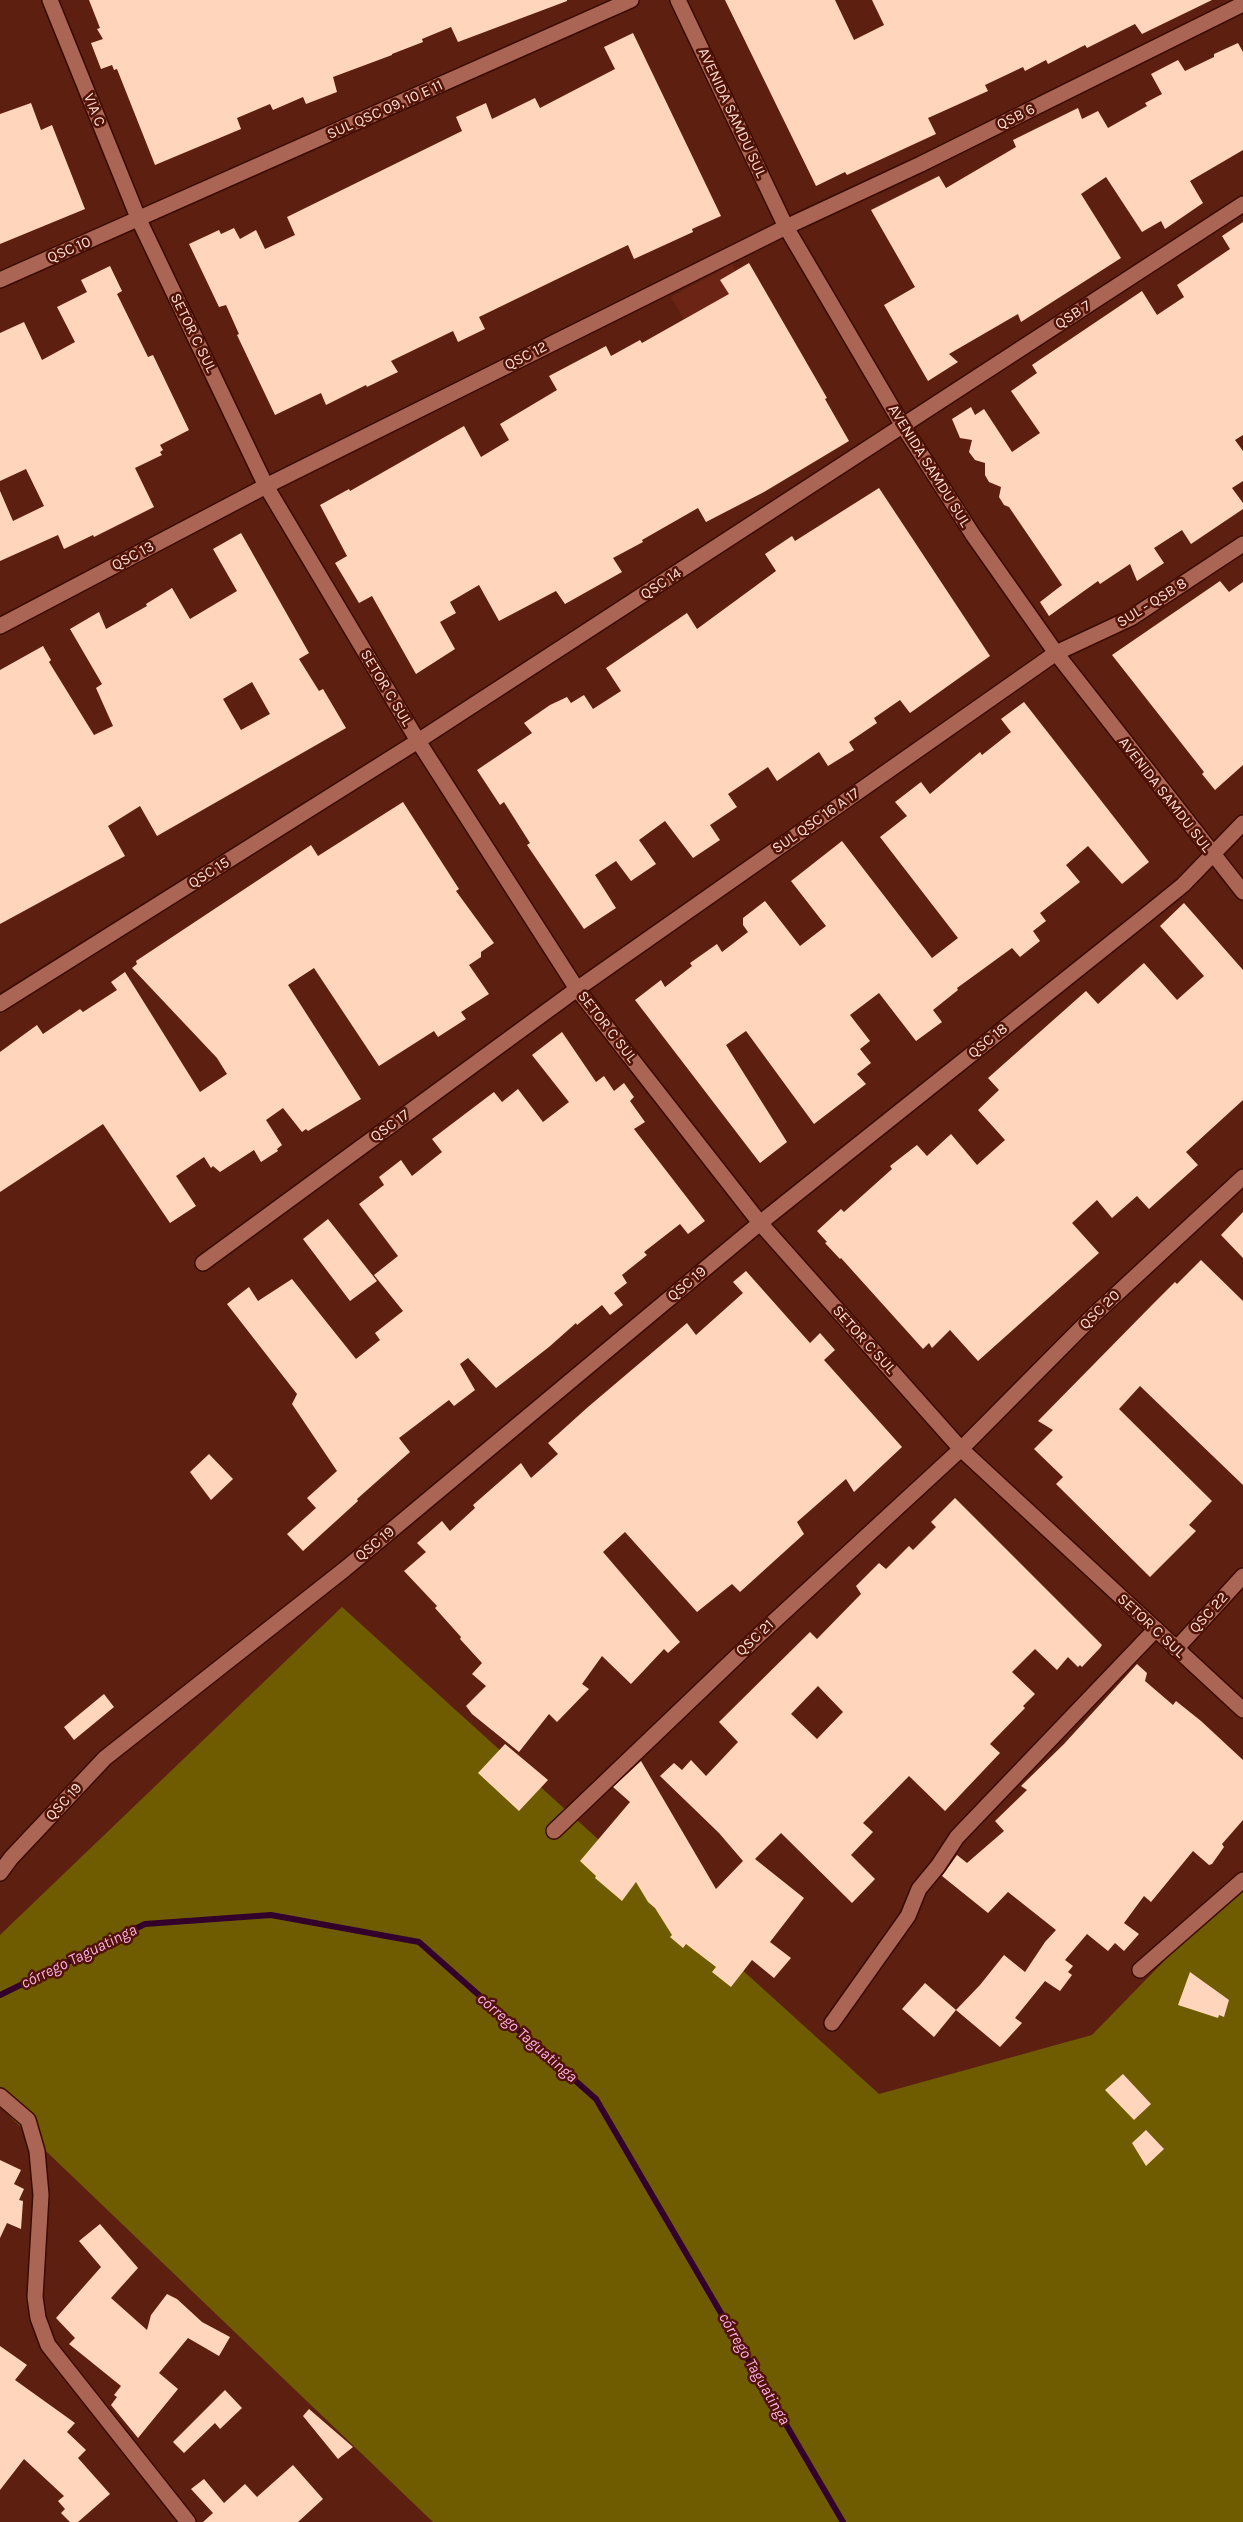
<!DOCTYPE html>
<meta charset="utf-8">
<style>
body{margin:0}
canvas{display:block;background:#5d1f10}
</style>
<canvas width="1243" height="2522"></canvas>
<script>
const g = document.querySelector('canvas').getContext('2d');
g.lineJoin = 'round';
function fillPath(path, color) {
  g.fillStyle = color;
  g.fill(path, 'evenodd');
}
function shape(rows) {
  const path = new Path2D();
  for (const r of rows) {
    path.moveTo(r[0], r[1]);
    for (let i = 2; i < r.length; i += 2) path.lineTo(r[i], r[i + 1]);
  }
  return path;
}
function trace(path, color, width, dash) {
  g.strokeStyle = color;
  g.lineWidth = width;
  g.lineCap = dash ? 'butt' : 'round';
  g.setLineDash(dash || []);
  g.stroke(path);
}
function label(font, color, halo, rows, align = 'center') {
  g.font = font + ' Karla,sans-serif';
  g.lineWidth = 5;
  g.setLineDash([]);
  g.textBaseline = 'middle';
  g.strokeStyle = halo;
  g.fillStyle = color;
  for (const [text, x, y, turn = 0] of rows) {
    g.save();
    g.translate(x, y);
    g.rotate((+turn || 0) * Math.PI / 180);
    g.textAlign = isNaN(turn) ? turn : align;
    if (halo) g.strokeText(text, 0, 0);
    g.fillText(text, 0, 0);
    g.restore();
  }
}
const built = shape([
 [732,264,787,359,726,394,671,297]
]);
const forest = shape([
 [342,1607,879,2094,1092,2035,1243,1880,1243,2522,433,2522,0,2107,0,1935]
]);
const stream = shape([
 [0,1995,145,1924,271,1915,419,1942,596,2099,843,2522]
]);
const building = shape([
 [89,0,567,0,567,1,458,42,451,27,422,39,423,42,392,54,392,55,333,77,337,92,306,104,303,97,273,110,270,104,237,118,241,129,155,165,117,69,114,70,112,65,101,69,91,43,103,39,97,29,100,28],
 [725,0,835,0,854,40,884,25,872,0,1212,0,1142,34,1135,24,1087,48,1085,45,1048,64,1046,60,1025,71,1023,67,985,85,988,91,928,118,936,134,847,175,845,172,816,186],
 [633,33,721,216,692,229,693,232,634,259,628,245,580,268,479,317,485,329,458,342,453,331,391,361,398,372,367,387,366,385,326,405,321,393,275,415,237,335,239,334,226,305,219,307,189,244,219,230,221,234,234,228,240,239,256,230,265,249,295,235,287,217,462,131,456,117,486,103,492,119,535,98,540,108,615,69,604,47],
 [1238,43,1243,52,1243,150,1190,181,1203,203,1165,229,1161,221,1142,232,1106,177,1081,194,1121,258,1021,322,1018,314,949,354,958,362,928,381,884,305,915,287,871,210,939,176,946,188,1016,147,1013,140,1078,108,1082,119,1098,111,1108,128,1147,106,1145,103,1162,94,1151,74,1178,60,1185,71,1214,57,1214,54],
 [31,103,41,130,52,125,85,209,0,244,0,114],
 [1243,222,1243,435,1235,440,1243,451,1243,481,1232,488,1243,503,1243,509,1191,544,1182,530,1154,548,1164,563,1137,581,1130,564,1100,584,1098,581,1049,616,1040,602,1062,585,1009,507,1004,505,999,497,1001,487,989,482,985,475,985,463,975,460,969,452,972,440,960,438,952,419,971,407,975,415,984,409,1012,452,1040,433,1011,391,1037,373,1032,365,1142,291,1157,315,1184,297,1177,285,1230,249,1222,236],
 [749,263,827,398,825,399,849,441,764,492,706,522,698,508,642,540,643,542,613,558,622,572,565,604,556,591,499,621,479,585,450,602,456,613,440,622,455,649,416,674,372,596,359,603,335,563,347,556,320,505,349,489,350,491,464,426,481,457,509,440,500,424,557,390,549,376,606,346,611,356,640,340,642,343,729,294,720,280],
 [110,266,122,291,117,294,148,357,153,355,189,430,160,445,163,450,160,452,162,455,135,468,154,507,94,537,93,535,64,549,58,535,0,561,0,491,13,521,44,506,26,469,0,481,0,333,24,322,42,360,75,342,57,307,87,292,81,280],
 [879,488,990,656,910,713,900,700,874,718,877,723,849,742,854,750,828,766,819,752,777,781,768,767,728,794,737,807,710,825,720,840,693,858,665,821,639,840,656,864,631,881,616,861,595,875,616,908,584,929,527,845,530,843,504,802,500,805,477,770,532,733,524,723,550,705,567,697,571,703,584,695,593,709,621,691,606,668,687,613,697,629,776,571,765,554,792,536,795,541],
 [241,533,309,653,299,659,319,691,323,689,346,728,157,836,140,806,108,826,125,856,0,924,0,670,43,646,51,660,49,662,94,735,113,726,96,688,102,684,70,629,99,612,106,629,147,606,146,604,172,588,190,619,237,591,213,549],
 [252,682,270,714,241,730,223,699],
 [1220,581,1229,592,1243,582,1243,765,1215,790,1202,774,1204,772,1112,655],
 [1024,702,1149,862,1122,884,1088,846,1066,865,1080,882,1040,913,1046,921,1033,931,1040,941,1020,957,1012,948,957,988,958,990,933,1010,942,1022,916,1041,879,993,850,1015,870,1041,860,1049,871,1063,857,1074,866,1084,814,1124,746,1031,726,1045,787,1142,760,1163,635,1000,661,980,665,987,692,966,690,963,717,944,722,952,748,932,743,925,743,918,765,901,800,946,826,926,791,881,842,841,932,958,958,938,880,837,907,816,895,802,921,782,930,794,980,752,982,755,1011,732,1001,719],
 [403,802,459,889,456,891,494,943,481,952,481,957,469,965,489,994,461,1012,466,1019,438,1037,434,1031,379,1066,314,968,288,985,361,1099,308,1131,306,1129,302,1132,283,1108,266,1120,282,1145,277,1149,278,1151,261,1162,254,1150,220,1172,213,1166,211,1168,204,1157,176,1176,196,1206,170,1223,103,1124,0,1192,0,1052,37,1025,43,1034,80,1009,83,1012,117,990,111,982,125,972,200,1092,227,1074,217,1058,132,968,137,964,136,961,311,845,318,856],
 [1184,903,1243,970,1243,1100,1186,1152,1198,1165,1149,1209,1137,1196,1112,1218,1097,1200,1072,1223,1099,1253,978,1361,950,1330,932,1348,929,1343,923,1349,841,1258,840,1259,825,1243,827,1242,817,1231,841,1209,844,1212,892,1169,890,1166,917,1145,927,1156,951,1134,977,1165,1005,1140,978,1110,999,1090,988,1078,1086,991,1098,1004,1144,963,1177,1000,1204,976,1160,926],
 [562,1032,596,1082,604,1076,614,1091,624,1083,634,1097,630,1101,645,1122,634,1129,705,1221,688,1234,680,1224,644,1252,647,1255,622,1275,627,1283,614,1293,623,1305,610,1315,602,1305,577,1325,576,1323,549,1347,496,1388,468,1358,460,1364,475,1390,454,1406,449,1400,399,1438,410,1452,357,1499,358,1501,303,1551,287,1534,316,1508,307,1498,337,1471,292,1404,297,1394,227,1304,249,1287,258,1301,292,1279,356,1359,380,1340,375,1333,403,1311,374,1275,398,1256,359,1204,384,1185,379,1177,401,1160,412,1176,442,1152,432,1139,494,1092,502,1102,518,1089,543,1122,569,1102,532,1055],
 [1243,1212,1243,1258,1221,1235],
 [328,1219,377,1281,350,1301,303,1239],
 [1201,1260,1243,1301,1243,1485,1140,1386,1119,1409,1212,1501,1189,1525,1196,1531,1150,1577,1056,1484,1063,1477,1034,1449,1053,1430,1038,1421,1152,1305,1175,1282,1177,1284],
 [746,1271,810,1343,820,1333,835,1350,824,1360,902,1447,854,1492,846,1479,797,1522,804,1534,740,1592,732,1584,697,1612,625,1532,603,1552,680,1642,668,1653,664,1649,631,1684,602,1656,582,1684,589,1689,557,1722,549,1714,519,1752,472,1714,466,1706,486,1686,472,1674,482,1663,460,1639,461,1637,435,1608,437,1606,404,1571,426,1552,417,1543,442,1521,450,1531,475,1508,473,1505,521,1463,531,1478,558,1454,548,1443,588,1407,687,1323,696,1335,743,1293,733,1282],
 [209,1454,233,1479,211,1500,190,1472],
 [955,1498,1102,1645,1100,1648,1082,1667,1080,1665,1078,1667,1068,1657,1057,1670,1035,1649,1012,1672,1035,1694,1023,1706,1025,1708,990,1744,1000,1753,945,1811,909,1776,863,1823,873,1832,851,1855,875,1879,852,1903,781,1833,755,1859,804,1898,770,1942,791,1958,774,1978,752,1960,731,1987,712,1972,716,1967,686,1944,683,1948,670,1937,672,1935,655,1908,648,1902,636,1882,622,1901,595,1878,596,1876,580,1861,630,1802,613,1787,641,1761,716,1889,743,1861,719,1833,660,1776,674,1763,682,1770,691,1760,706,1776,738,1742,719,1722,810,1632,817,1639,861,1594,856,1586,879,1563,886,1569,909,1546,913,1550,936,1527,931,1522],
 [818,1686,843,1712,817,1739,791,1714],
 [1137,1664,1147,1673,1145,1681,1173,1705,1176,1701,1201,1721,1243,1760,1243,1820,1222,1844,1224,1847,1212,1864,1209,1865,1193,1851,1151,1902,1144,1896,1124,1923,1139,1934,1124,1951,1115,1943,1108,1951,1087,1934,1065,1960,1073,1966,1068,1972,1072,1975,1060,1991,1045,1981,1015,2018,1022,2023,1000,2047,956,2010,980,1985,1004,1955,1025,1972,1045,1942,1056,1930,1008,1892,988,1913,942,1876,957,1855,967,1863,1004,1831,995,1821,1027,1790,1021,1786,1064,1744],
 [104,1694,114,1707,74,1740,64,1727],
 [505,1744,548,1780,519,1811,478,1773],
 [1190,1972,1229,2000,1224,2017,1219,2015,1218,2018,1178,2005],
 [925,1983,956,2010,934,2037,902,2009],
 [1123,2074,1151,2104,1134,2120,1105,2090],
 [1146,2130,1164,2149,1146,2166,1132,2143],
 [0,2160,21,2170,14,2184,24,2189,19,2200,23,2201,21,2229,7,2223,0,2238],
 [100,2224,138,2268,111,2298,147,2330,151,2315,167,2294,177,2299,202,2322,230,2337,219,2356,188,2338,159,2373,178,2389,138,2438,111,2405,117,2397,114,2395,121,2386,69,2344,75,2338,56,2318,101,2267,79,2241],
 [0,2346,27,2365,15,2380,75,2423,67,2432,86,2450,78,2458,110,2494,78,2522,70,2522,61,2513,65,2509,58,2501,64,2496,24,2459,0,2490],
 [225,2390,242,2408,220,2429,215,2423,184,2453,173,2442],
 [309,2409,353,2447,338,2459,303,2416],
 [293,2465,323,2499,298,2522,203,2522,213,2513,191,2489,204,2479,224,2503,245,2484,257,2497]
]);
const street = shape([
 [0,280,631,0],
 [0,626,266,486,786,227,921,164,1243,4],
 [1212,855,1243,823],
 [0,1004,418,741,1243,204],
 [203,1263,577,989,1056,653,1131,618,1243,544],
 [1176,1649,1243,1576],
 [554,1831,757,1637,961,1449,1095,1314,1243,1177],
 [1140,1970,1243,1880],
 [832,2023,908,1916,919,1889,938,1866,957,1837,1156,1629],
 [0,2096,28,2120,37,2151,41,2195,35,2297,38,2318,48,2345,188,2522]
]);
const secondary = shape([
 [50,0,139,220,266,486,418,741,577,989,760,1223,961,1449,1243,1710],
 [678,0,786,227,903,426,973,535,1056,653,1243,892],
 [0,1873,11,1858,105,1758,345,1569,760,1223,1146,915,1183,885,1212,855]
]);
const streetNames = [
 ["VIA C",94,110,68],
 ["SUL QSC 09, 10 E 11",385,110,-24],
 ["AVENIDA SAMDU SUL",732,113,65],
 ["QSB 6",1016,117,-26],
 ["QSC 10",69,250,-23],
 ["QSB 7",1073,315,-33],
 ["SETOR C SUL",193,333,64],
 ["QSC 12",526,356,-27],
 ["AVENIDA SAMDU SUL",929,466,58],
 ["QSC 13",133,556,-28],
 ["QSC 14",661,584,-33],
 ["SUL - QSB 8",1152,603,-32],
 ["SETOR C SUL",386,688,59],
 ["AVENIDA SAMDU SUL",1165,795,52],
 ["SUL QSC 16 A 17",816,821,-35],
 ["QSC 15",209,873,-32],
 ["SETOR C SUL",607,1027,52],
 ["QSC 18",988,1041,-39],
 ["QSC 17",390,1126,-36],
 ["QSC 19",687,1284,-40],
 ["QSC 20",1100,1310,-44],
 ["SETOR C SUL",864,1340,48],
 ["QSC 19",375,1544,-39],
 ["QSC 22",1209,1613,-48],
 ["SETOR C SUL",1151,1626,43],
 ["QSC 21",755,1638,-43],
 ["QSC 19",64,1802,-47]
];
const waterNames = [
 ["córrego Taguatinga",79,1957,-26],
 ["córrego Taguatinga",527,2038,41],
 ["córrego Taguatinga",754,2369,60]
];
fillPath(built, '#6c2514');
fillPath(forest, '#705c00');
trace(stream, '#32002b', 6);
fillPath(building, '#ffd6bc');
trace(street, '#3a0b02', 18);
trace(secondary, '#3a0b02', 18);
trace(street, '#ab6554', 15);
trace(secondary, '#ab6554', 15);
label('15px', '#fcdcd3', '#511305', streetNames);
label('italic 16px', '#fbaeea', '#511305', waterNames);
</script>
